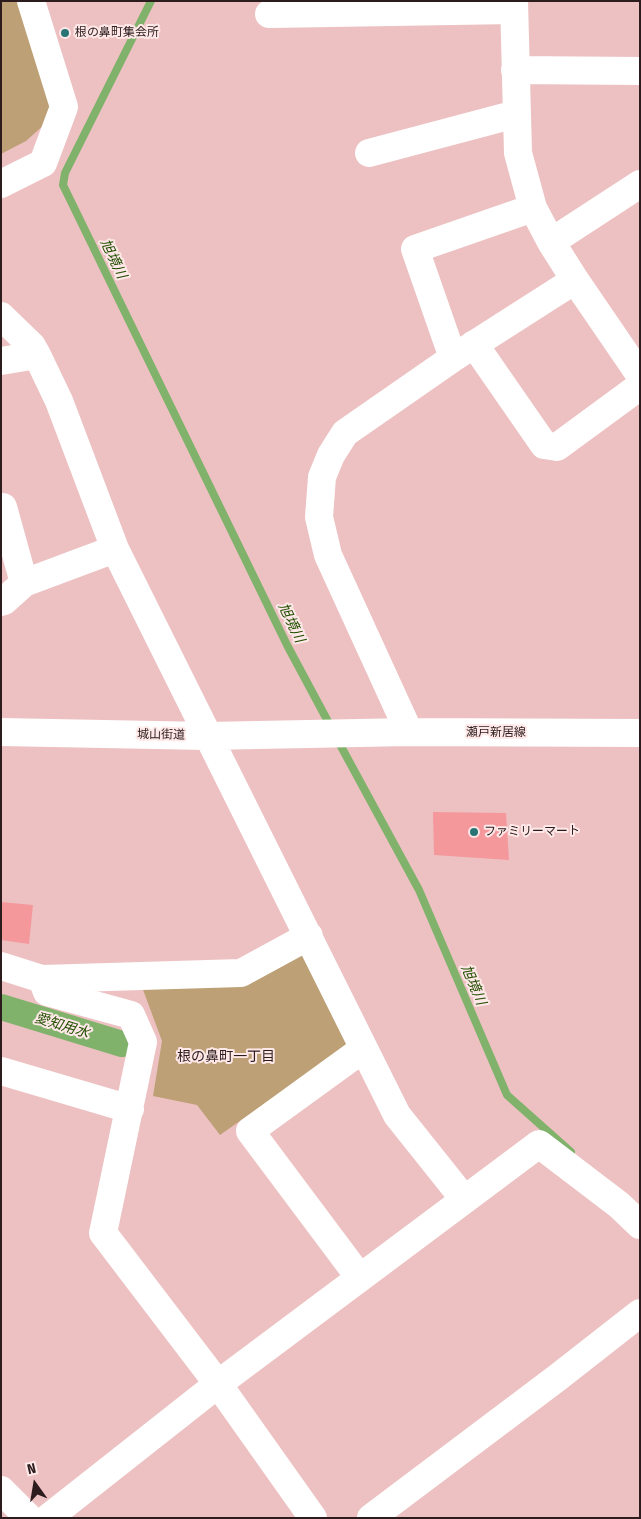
<!DOCTYPE html>
<meta charset="utf-8">
<style>
body{margin:0}
#map{position:relative;width:641px;height:1519px;overflow:hidden;background:#edc1c2;font-family:"Fira Sans Condensed",sans-serif}
canvas{display:block}
.frame{position:absolute;inset:0;border:2px solid #2c1c1d;pointer-events:none}
.north{position:absolute;left:10px;top:1459px;width:50px;height:50px;-webkit-text-stroke:4px #ffe8e8;paint-order:stroke;rotate:347deg;font-size:14px;font-weight:700;line-height:20px;text-align:center;color:#2c1c1d}
.north::after{content:'';display:block;margin:auto;width:18px;height:22px;background:#2c1c1d;clip-path:polygon(50% 0,100% 100%,50% 72%,0 100%)}
</style>
<div id="map">
<canvas width="641" height="1519"></canvas>
<div class="frame"></div>
<div class="north">N</div>
</div>
<script>
const g = document.querySelector('canvas').getContext('2d');
g.lineJoin = 'round';
function fillPath(path, color) {
  g.fillStyle = color;
  g.fill(path, 'evenodd');
}
function shape(rows) {
  const path = new Path2D();
  for (const r of rows) {
    path.moveTo(r[0], r[1]);
    for (let i = 2; i < r.length; i += 2) path.lineTo(r[i], r[i + 1]);
  }
  return path;
}
function trace(path, color, width, dash) {
  g.strokeStyle = color;
  g.lineWidth = width;
  g.lineCap = dash ? 'butt' : 'round';
  g.setLineDash(dash || []);
  g.stroke(path);
}
function label(font, color, halo, rows, align = 'center') {
  g.font = font + ' "Fira Sans Condensed","Noto Sans JP",sans-serif';
  g.lineWidth = 4;
  g.setLineDash([]);
  g.textBaseline = 'middle';
  g.strokeStyle = halo;
  g.fillStyle = color;
  for (const [text, x, y, turn = 0] of rows) {
    g.save();
    g.translate(x, y);
    g.rotate((+turn || 0) * Math.PI / 180);
    g.textAlign = isNaN(turn) ? turn : align;
    if (halo) g.strokeText(text, 0, 0);
    g.fillText(text, 0, 0);
    g.restore();
  }
}
const green = shape([
 [1,1,23,1,64,107,26,141,1,154],
 [304,948,354,1041,220,1135,197,1105,153,1096,162,1041,142,987]
]);
const stream = shape([
 [151,1,65,173,63,185,287,645,332,729],
 [337,739,419,890,507,1095,571,1152]
]);
const canal = shape([
 [1,1007,122,1044]
]);
const building = shape([
 [433,812,506,813,509,860,434,855],
 [1,902,33,905,29,944,1,940]
]);
const minor = shape([
 [514,1,518,153,533,208,551,242,575,280,640,375],
 [269,14,514,10],
 [515,70,640,71],
 [369,153,516,114],
 [1,184,43,163,64,107,31,1],
 [551,242,640,184],
 [1,316,32,346,37,355,59,401,115,549,397,1115,464,1199],
 [474,344,544,445,557,447,640,386],
 [453,358,415,249,533,208],
 [1,361,37,355],
 [1,507,3,507,24,583],
 [1,602,4,601,24,583,115,549],
 [1,732,207,736,409,732,640,733],
 [409,732,328,555,319,517,322,477,331,455,345,433,453,358,575,280],
 [1,966,42,979,47,992,131,1015,143,1042,103,1233,218,1384,313,1518],
 [42,979,241,973,309,936],
 [1,1071,130,1109],
 [360,1278,250,1131,363,1049],
 [1,1490,29,1518],
 [48,1518,218,1384,539,1144,619,1205,640,1225],
 [371,1518,557,1378,640,1313]
]);
const markers = [
 [65,33,5,"#297475"],
 [474,832,5,"#297475"]
];
const poiNames = [
 ["根の鼻町集会所",75,33],
 ["ファミリーマート",484,832]
];
const streetNames = [
 ["瀬戸新居線",496,733],
 ["城山街道",161,735,1]
];
const waterNames = [
 ["旭境川",113,259,64],
 ["旭境川",291,623,64],
 ["旭境川",473,985,67],
 ["愛知用水",62,1026,17]
];
const neighbourhoodNames = [
 ["根の鼻町一丁目",226,1057]
];
fillPath(green, '#bda075');
trace(stream, '#80b26b', 8);
trace(canal, '#80b26b', 26);
fillPath(building, '#f5989c');
trace(minor, '#fff', 28);
for (const [x, y, r, color] of markers) {
  const dot = new Path2D();
  dot.arc(x, y, r, 0, 2 * Math.PI);
  g.fillStyle = color;
  g.fill(dot);
  trace(dot, '#ffe8e8', 2);
}
label('12px', '#2c1c1d', '#ffe8e8', poiNames, 'left');
label('12px', '#2c1c1d', '#ffe8e8', streetNames);
label('italic 14px', '#214f02', '#ffe8e8', waterNames);
label('14px', '#2c1c1d', '#ffe8e8', neighbourhoodNames);
</script>
